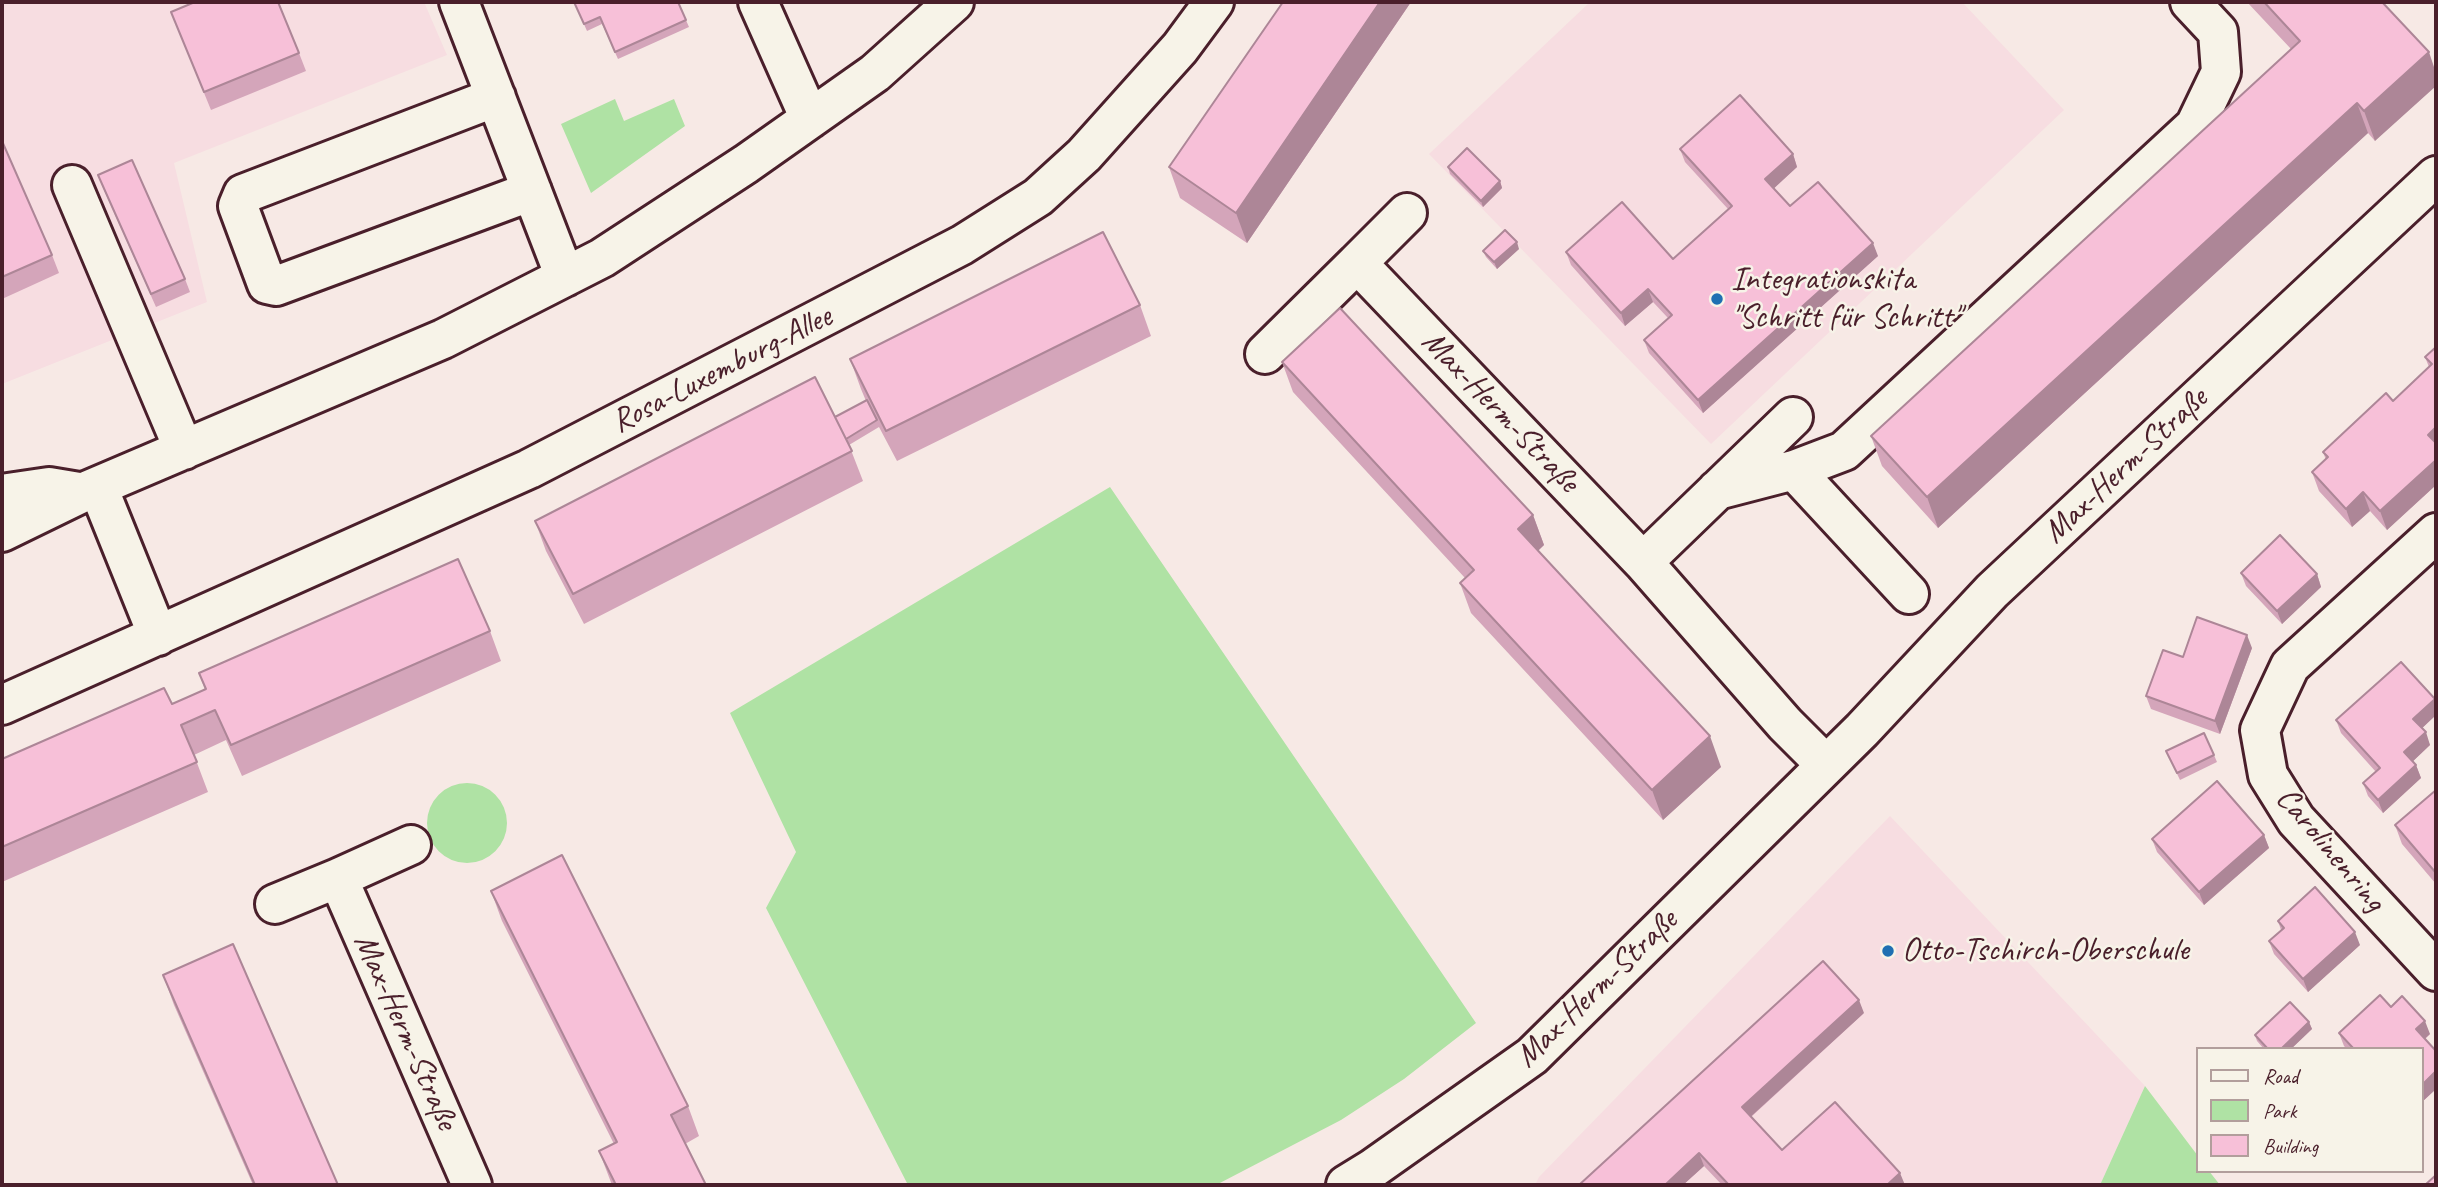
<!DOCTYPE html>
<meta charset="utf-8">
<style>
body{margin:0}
#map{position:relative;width:2438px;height:1187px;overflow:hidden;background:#f7e9e5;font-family:Caveat,sans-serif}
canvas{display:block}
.frame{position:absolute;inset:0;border:4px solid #4a1f2b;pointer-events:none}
.legend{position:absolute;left:2196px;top:1047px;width:228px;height:126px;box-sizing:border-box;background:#f7f3e8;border:2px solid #b29e9c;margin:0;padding:9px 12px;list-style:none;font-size:21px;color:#4a1f2b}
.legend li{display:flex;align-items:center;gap:14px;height:35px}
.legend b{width:35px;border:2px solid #b29e9c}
</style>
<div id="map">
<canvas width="2438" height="1187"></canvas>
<div class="frame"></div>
<ul class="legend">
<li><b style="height:9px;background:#f7f3e8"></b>Road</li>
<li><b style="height:19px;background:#afe2a4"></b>Park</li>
<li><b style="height:19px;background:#f7c0d8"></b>Building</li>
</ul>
</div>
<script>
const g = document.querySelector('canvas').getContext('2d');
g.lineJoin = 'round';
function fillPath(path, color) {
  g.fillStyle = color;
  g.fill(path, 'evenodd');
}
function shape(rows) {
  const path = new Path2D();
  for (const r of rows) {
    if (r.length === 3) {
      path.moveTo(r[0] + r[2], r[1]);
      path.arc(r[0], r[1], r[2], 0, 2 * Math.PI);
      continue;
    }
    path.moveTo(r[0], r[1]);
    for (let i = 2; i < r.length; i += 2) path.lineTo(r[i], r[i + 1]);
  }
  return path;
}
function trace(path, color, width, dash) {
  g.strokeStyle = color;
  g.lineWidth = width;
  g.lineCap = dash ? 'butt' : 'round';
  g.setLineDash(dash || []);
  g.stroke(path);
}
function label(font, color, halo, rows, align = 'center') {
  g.font = font + ' Caveat,sans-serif';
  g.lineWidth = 5;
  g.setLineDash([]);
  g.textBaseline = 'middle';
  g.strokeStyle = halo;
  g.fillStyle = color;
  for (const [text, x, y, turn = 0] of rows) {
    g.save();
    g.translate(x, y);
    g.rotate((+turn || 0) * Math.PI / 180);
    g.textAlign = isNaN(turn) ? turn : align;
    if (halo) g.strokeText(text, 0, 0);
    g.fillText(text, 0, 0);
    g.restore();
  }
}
const built = shape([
 [2,2,424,2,447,55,174,163,207,302,2,384],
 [1590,2,1962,2,2064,110,1711,444,1429,154],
 [1890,816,2145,1086,2100,1185,1535,1185,1539,1177]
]);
const green = shape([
 [615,99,624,121,674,99,685,126,591,193,561,124],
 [1110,487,1476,1023,1404,1079,1341,1120,1216,1185,908,1185,766,908,796,852,730,713],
 [467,823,40],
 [2145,1086,2198,1156,2198,1171,2209,1171,2220,1185,2100,1185]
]);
const minor = shape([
 [459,2,565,277],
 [758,2,810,119],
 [496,97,243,194,238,206,267,284,276,286,532,191],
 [72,185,184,450],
 [1407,213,1357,263,1643,562],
 [1265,354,1357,263],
 [1793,417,1643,562,1785,724,1826,765],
 [1794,470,1909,594],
 [98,487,158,636],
 [1717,490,1794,470,1844,451,2195,126,2221,72,2218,32,2190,2],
 [2,494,49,487,79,492],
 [2,532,84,492,443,339,602,258,746,164,875,73,954,2],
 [2436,533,2290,666,2260,730,2268,775,2296,820,2436,971],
 [2,705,529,469,962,245,1038,197,1084,155,1180,48,1214,2],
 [411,845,338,878,472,1185],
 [275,904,338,878],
 [1346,1185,1372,1169,1532,1056,1862,730,1992,591,2436,176]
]);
const wall = shape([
 [574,2,678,2,689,27,618,59,602,24,587,31],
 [1283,2,1411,2,1247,243,1180,198,1169,167],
 [2247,2,2382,2,2375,141,2368,133,1938,528,1882,466,1871,436,2291,49],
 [171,12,299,53,306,71,211,110],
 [2,141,52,255,59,273,2,299],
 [1680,149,1793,154,1797,167,1774,188,1790,206,1878,256,1703,413,1649,353,1644,340,1668,318,1653,302,1625,326,1571,265,1566,252,1673,259,1728,209,1685,162],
 [1448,167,1500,181,1502,188,1483,207,1450,174],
 [98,175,185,279,190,292,156,307,103,188],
 [1519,249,1497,269,1486,257,1483,251],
 [1140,305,1151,336,897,461,879,427,849,445,863,481,584,624,546,551,535,521,835,417,866,401,861,389,850,359],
 [2436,347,2436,485,2387,530,2370,511,2352,527,2319,491,2312,472,2326,460,2323,452,2393,401,2429,367,2425,357],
 [1282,362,1533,515,1544,545,1538,551,1721,767,1663,820,1471,613,1460,583,1465,578,1293,392],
 [2241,573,2317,574,2321,587,2282,624,2246,586],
 [490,631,501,661,242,776,226,740,194,755,208,792,2,882,2,759,172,704,205,690,199,673],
 [2252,648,2220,734,2151,709,2146,696,2183,657],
 [2436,715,2422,728,2430,745,2413,761,2416,765,2421,778,2383,813,2368,796,2363,783,2376,772,2341,733,2336,720],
 [2166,751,2214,755,2217,762,2180,780],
 [2436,790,2436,884,2402,844,2395,825],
 [2264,835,2269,848,2204,905,2157,852,2152,839],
 [491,891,688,1106,699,1136,685,1144,706,1185,612,1185,599,1151,614,1144,502,921],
 [2278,921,2360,945,2308,992,2274,954,2269,941,2281,930],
 [163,975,338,1185,253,1185,174,1005],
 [2391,1007,2430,1034,2425,1039,2436,1051,2436,1089,2422,1102,2422,1049,2347,1049,2344,1046,2339,1033],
 [1864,1013,1751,1117,1782,1150,1905,1185,1722,1185,1704,1166,1683,1185,1579,1185],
 [2309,1022,2312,1029,2291,1049,2264,1049,2257,1041,2255,1035]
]);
const shadedWall = shape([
 [1380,2,1411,2,1247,243,1236,213],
 [2429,52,2436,73,2436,86,2375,141,2364,111],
 [2357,103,2368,133,1938,528,1927,497],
 [1793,154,1797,167,1770,192,1765,179],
 [1500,181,1502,188,1483,207,1481,201],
 [1517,242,1519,249,1497,269,1494,262],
 [1873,243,1878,256,1703,413,1698,400],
 [1648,289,1653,302,1625,326,1621,313],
 [2436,427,2436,452,2428,435],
 [2436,460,2436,485,2387,530,2380,511],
 [2363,492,2370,511,2352,527,2346,509],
 [1533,515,1544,545,1529,559,1518,529],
 [2317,574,2321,587,2282,624,2277,611],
 [2247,635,2252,648,2220,734,2215,721],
 [2435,699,2436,703,2436,715,2418,732,2413,719],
 [2426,732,2430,745,2409,765,2404,752],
 [1710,736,1721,767,1663,820,1652,790],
 [2416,765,2421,778,2383,813,2378,800],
 [2264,835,2269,848,2204,905,2199,892],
 [2355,932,2360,945,2308,992,2303,979],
 [1859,1000,1864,1013,1747,1120,1742,1107],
 [2425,1021,2430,1034,2421,1042,2416,1029],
 [2309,1022,2312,1029,2291,1049,2281,1049],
 [2436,1071,2436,1089,2422,1102,2422,1085],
 [1699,1153,1704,1166,1683,1185,1665,1185],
 [1900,1173,1905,1185,1887,1185]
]);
const building = shape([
 [195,2,278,2,299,53,204,92,171,12,195,2],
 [574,2,678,2,686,20,615,52,600,17,584,24,574,2],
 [1283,2,1380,2,1236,213,1169,167,1283,2],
 [2264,2,2382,2,2429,52,2364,111,2357,103,1927,497,1871,436,2300,41,2264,2],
 [1740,95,1793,154,1765,179,1790,206,1818,182,1873,243,1698,400,1644,340,1672,315,1648,289,1621,313,1566,252,1622,202,1673,259,1732,206,1680,149,1740,95],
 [2,141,52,255,2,277,2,141],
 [1467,148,1500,181,1481,201,1448,167,1467,148],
 [132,160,185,279,151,294,98,175,132,160],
 [1505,230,1517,242,1494,262,1483,251,1505,230],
 [1103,232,1140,305,886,431,850,359,1103,232],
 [1340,308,1533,515,1518,529,1710,736,1652,790,1460,583,1474,570,1282,362,1340,308],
 [2436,347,2436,427,2428,435,2436,443,2436,460,2380,511,2363,492,2346,509,2312,472,2328,457,2323,452,2386,393,2393,401,2432,364,2425,357,2436,347],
 [815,377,852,451,573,594,535,521,815,377],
 [867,400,877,420,846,439,835,417,867,400],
 [2280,535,2317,574,2277,611,2241,573,2280,535],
 [458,559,490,631,231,745,215,710,181,725,197,762,2,847,2,759,164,688,172,704,188,697,206,689,199,673,458,559],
 [2197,617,2247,635,2215,721,2146,696,2163,650,2183,657,2197,617],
 [2401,662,2435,699,2413,719,2426,732,2404,752,2416,765,2378,800,2363,783,2380,768,2336,720,2401,662],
 [2204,733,2214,755,2177,773,2166,751,2204,733],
 [2217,781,2264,835,2199,892,2152,839,2217,781],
 [2436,790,2436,873,2395,825,2436,790],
 [562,855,688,1106,671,1115,706,1185,616,1185,599,1151,617,1142,491,891,562,855],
 [2315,887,2355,932,2303,979,2269,941,2284,928,2278,921,2315,887],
 [233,944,338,1185,255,1185,163,975,233,944],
 [1823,961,1859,1000,1742,1107,1782,1150,1835,1102,1900,1173,1887,1185,1729,1185,1699,1153,1665,1185,1579,1185,1823,961],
 [2380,995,2391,1007,2402,996,2425,1021,2416,1029,2436,1051,2436,1071,2422,1085,2422,1049,2354,1049,2339,1033,2380,995],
 [2290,1002,2309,1022,2281,1049,2268,1049,2255,1035,2290,1002],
 [2436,1175,2436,1185,2425,1185,2436,1175]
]);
const markers = [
 [1717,299,7,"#1f6fb2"],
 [1888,951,7,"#1f6fb2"]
];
const poiNames = [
 ["Integrationskita",1731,280],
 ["\"Schritt für Schritt\"",1731,318],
 ["Otto-Tschirch-Oberschule",1902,951]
];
const streetNames = [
 ["Rosa-Luxemburg-Allee",722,370,-27],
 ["Max-Herm-Straße",1500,412,46],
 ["Max-Herm-Straße",2126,466,-43],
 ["Carolinenring",2330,850,50],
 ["Max-Herm-Straße",1597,989,-44],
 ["Max-Herm-Straße",405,1032,66]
];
fillPath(built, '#f7dde1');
fillPath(green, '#afe2a4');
trace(minor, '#4a1f2b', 44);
trace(minor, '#f7f3e8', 38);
fillPath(wall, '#d4a5ba');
fillPath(shadedWall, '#ad8697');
fillPath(building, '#f7c0d8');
trace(building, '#ad8697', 2);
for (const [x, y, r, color] of markers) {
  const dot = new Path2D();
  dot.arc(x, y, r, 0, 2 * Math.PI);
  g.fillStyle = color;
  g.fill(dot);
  trace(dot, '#f7f3e8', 2.5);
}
label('33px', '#4a1f2b', '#f7f3e8', poiNames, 'left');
label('33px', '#4a1f2b', '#f7f3e8', streetNames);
</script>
